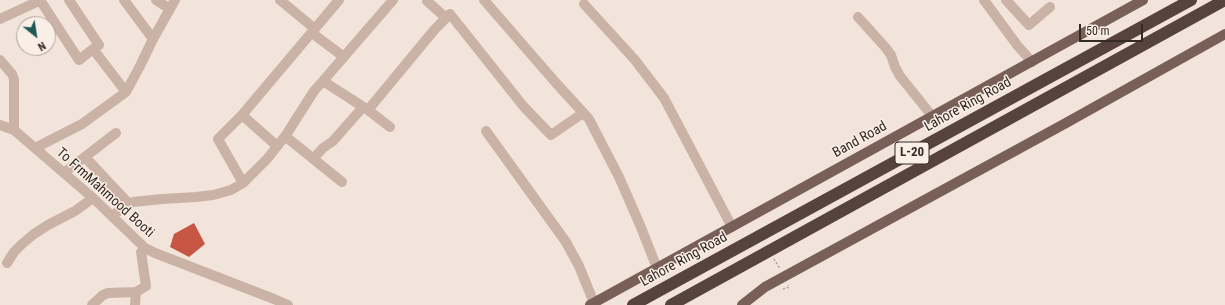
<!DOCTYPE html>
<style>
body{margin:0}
#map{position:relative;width:1225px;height:305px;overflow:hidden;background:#f2e4da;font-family:"Roboto Condensed",sans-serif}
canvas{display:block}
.north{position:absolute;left:16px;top:16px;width:40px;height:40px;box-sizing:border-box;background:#f9efe7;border:1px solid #aba09a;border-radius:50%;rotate:150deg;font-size:11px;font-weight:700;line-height:16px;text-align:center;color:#362a27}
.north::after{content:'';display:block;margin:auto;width:14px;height:18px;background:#1d5855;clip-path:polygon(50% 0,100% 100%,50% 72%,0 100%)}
.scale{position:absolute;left:1079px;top:24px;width:64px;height:18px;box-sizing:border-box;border:2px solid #362a27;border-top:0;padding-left:5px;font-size:12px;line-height:14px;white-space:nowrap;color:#362a27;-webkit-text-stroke:3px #f9efe7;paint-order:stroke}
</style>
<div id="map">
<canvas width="1225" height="305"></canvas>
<div class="north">N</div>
<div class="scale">50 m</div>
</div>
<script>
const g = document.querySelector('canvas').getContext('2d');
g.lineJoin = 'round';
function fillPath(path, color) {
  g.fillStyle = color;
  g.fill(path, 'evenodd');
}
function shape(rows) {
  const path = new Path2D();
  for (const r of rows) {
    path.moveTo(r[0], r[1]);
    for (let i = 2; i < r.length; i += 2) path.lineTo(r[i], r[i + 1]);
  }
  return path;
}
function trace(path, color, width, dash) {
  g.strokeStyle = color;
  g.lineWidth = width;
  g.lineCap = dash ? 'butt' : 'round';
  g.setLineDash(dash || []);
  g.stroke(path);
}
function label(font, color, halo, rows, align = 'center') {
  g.font = font + ' "Roboto Condensed",sans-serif';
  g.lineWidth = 3;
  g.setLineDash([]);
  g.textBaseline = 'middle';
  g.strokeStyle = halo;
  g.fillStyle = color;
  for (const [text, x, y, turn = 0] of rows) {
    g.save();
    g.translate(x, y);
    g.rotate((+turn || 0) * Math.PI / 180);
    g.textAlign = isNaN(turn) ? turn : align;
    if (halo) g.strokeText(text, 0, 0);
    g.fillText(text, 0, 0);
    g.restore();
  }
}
const building = shape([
 [194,223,205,244,189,257,170,247,174,234]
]);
const path = shape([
 [774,259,780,269],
 [783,289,789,287,788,285]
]);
const minor = shape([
 [40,0,79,60,93,49],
 [69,0,99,45,93,49,126,92],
 [124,0,153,39],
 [156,0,170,9],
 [280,0,315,29],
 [428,0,427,1,446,18],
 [484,0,556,83,589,119,619,177,640,225,657,268],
 [984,0,1017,45,1032,62],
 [1006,0,1029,25,1050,7],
 [584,4,635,60,664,98,732,227],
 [858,17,885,47,891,55,895,67,900,76,932,116],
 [0,19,41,0],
 [312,33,344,57],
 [0,60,12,74,14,79,14,130],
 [323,81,393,0],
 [242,115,277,146],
 [0,125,14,130,93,198,145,248,155,253,274,299,288,305],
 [390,127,368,110,435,29,450,14,524,107,551,135,583,113],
 [486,131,566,242,579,266,594,303],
 [285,136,342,182],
 [35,148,82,124,126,92,140,66,153,39,175,0],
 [85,157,129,204],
 [313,159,323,148,333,141,363,107],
 [64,173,116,133],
 [243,183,218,139,242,115,339,0],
 [112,216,127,205,133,202,162,199,196,197,213,195,231,190,243,183,267,159,286,135,314,91,323,81,368,110],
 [7,263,14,252,22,244,34,234,48,225,75,211,93,198],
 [92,305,103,295,108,293,136,292,146,286,141,252,145,248],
 [135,305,136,292]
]);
const major = shape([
 [590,305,1143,0],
 [742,305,765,287,1066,123,1225,34]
]);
const highway = shape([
 [633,305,1191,0],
 [671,305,1225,0]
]);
const shields = [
 [912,153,34]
];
const shieldNames = [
 ["L-20",912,153]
];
const streetNames = [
 ["Lahore Ring Road",968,105,-29],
 ["Band Road",860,140,-29],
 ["To FrmMahmood Booti",105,193,42],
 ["Lahore Ring Road",684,260,-29]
];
fillPath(building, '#c65544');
trace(path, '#b69c90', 1.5, [2, 2]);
trace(minor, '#cab3a6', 10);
trace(major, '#785f58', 10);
trace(highway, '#57433e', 12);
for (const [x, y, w] of shields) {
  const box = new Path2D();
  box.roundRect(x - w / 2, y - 11, w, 22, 3);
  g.fillStyle = '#f9efe7';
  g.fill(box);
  trace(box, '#362a27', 1);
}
label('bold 13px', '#362a27', null, shieldNames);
label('14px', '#362a27', '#f9efe7', streetNames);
</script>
